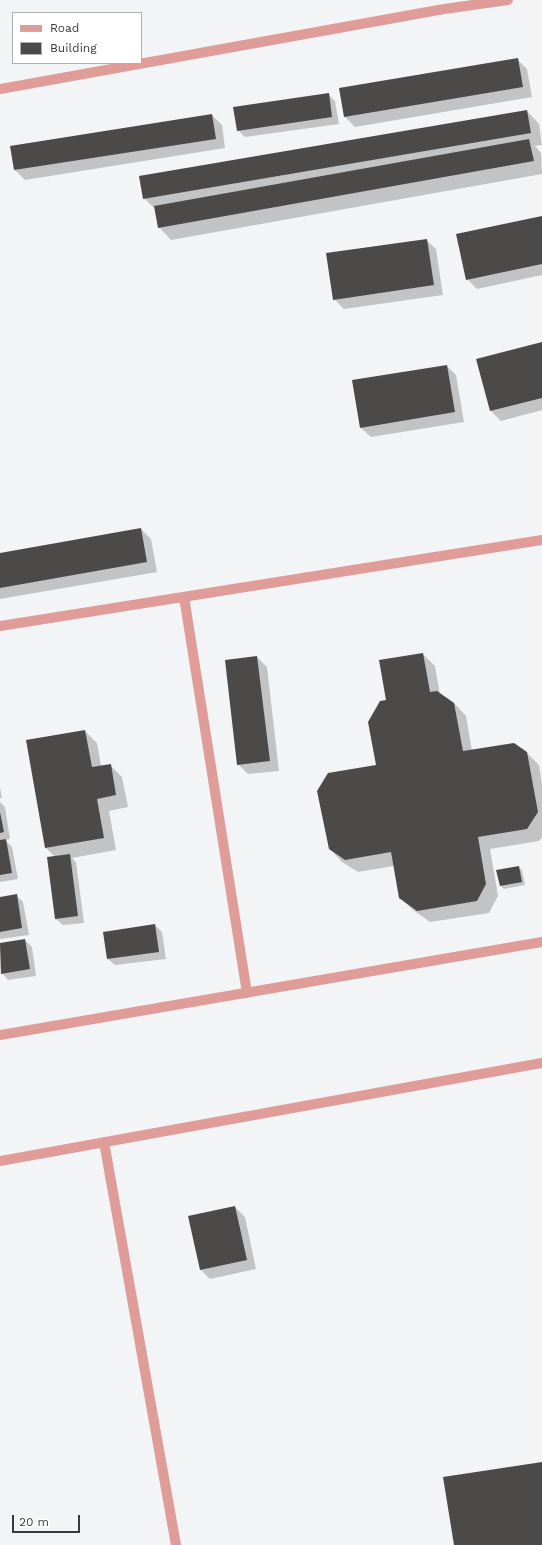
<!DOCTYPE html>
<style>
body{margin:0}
#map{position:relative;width:542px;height:1545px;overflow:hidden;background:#f2f4f6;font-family:"Work Sans",sans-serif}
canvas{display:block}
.legend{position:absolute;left:12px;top:12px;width:130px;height:52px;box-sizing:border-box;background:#fff;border:1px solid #afb0b0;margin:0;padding:5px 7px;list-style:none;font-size:12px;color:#383939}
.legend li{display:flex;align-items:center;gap:8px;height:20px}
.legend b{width:20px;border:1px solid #afb0b0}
.scale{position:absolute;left:12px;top:1515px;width:68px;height:18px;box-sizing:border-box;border:2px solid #383939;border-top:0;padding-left:5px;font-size:12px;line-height:14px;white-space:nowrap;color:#383939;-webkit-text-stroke:3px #fff;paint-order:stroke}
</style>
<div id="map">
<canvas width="542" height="1545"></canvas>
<ul class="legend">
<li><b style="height:5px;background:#df9c99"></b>Road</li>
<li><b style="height:11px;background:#4b4a48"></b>Building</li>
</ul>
<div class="scale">20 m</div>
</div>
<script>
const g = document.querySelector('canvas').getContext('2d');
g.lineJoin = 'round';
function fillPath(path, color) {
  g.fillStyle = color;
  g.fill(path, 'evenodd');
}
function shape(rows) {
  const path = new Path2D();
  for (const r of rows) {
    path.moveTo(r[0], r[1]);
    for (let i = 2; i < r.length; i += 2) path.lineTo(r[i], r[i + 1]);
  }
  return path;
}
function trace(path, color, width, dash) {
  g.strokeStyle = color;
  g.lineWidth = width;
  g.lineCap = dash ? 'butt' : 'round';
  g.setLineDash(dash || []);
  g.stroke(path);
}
const shadow = shape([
 [517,59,527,69,532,97,355,127,345,117,341,89],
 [328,94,335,101,339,124,245,137,238,130],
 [527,111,539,124,542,145,535,146,541,153,542,174,171,240,159,227,156,210,144,198],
 [212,115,222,125,225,148,25,180,15,170],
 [542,217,542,275,477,289,467,279],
 [426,240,436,249,443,295,344,309,334,299],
 [542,343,542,410,501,421,491,411,477,360],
 [447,366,456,375,464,422,371,437,361,428],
 [141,529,151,539,157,572,0,599,0,554],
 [423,654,435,666,440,695,454,703,466,716,472,751,526,752,539,765,542,784,542,837,539,841,490,849,498,896,489,913,430,922,413,910,400,897,394,866,358,872,342,862,330,849,377,766,387,701],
 [257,657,267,667,279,771,248,774,238,764],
 [85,731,97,743,101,766,110,765,122,777,128,807,109,811,116,850,72,858,76,862,84,923,63,925,56,919,55,857,46,848,27,740],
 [0,787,2,798,0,798],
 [0,802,5,807,10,839,5,840,12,847,18,879,0,882],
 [518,867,522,870,525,885,504,889,501,886,498,871],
 [16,895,23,902,29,935,0,939,0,898],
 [155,925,162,932,166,959,115,965,108,959],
 [25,940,32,947,36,976,8,980,2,973,0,944],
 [235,1207,245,1217,256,1269,210,1279,200,1269]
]);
const building = shape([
 [518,58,523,87,344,117,339,88],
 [329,93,332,117,237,131,233,107],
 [527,110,531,133,143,199,139,176],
 [212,114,216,139,14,170,10,146],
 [529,139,534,161,158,228,154,206],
 [542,216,542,264,466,280,456,234],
 [427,239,434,285,333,300,326,253],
 [542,342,542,398,490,411,476,359],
 [447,365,455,412,360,428,352,380],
 [141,528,147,562,0,588,0,553],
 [423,653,430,692,437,691,454,703,463,751,514,743,527,752,538,812,527,829,478,837,486,884,477,901,417,911,399,898,391,852,345,860,329,849,317,791,328,773,376,765,368,722,380,701,386,700,379,660],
 [257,656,270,761,237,765,225,660],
 [85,730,92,767,111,764,116,795,97,799,104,838,45,848,26,740],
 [0,812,4,832,0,833],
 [6,839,12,873,0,875,0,840],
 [70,854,78,916,55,919,47,857],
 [519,866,522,882,500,886,496,870],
 [17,894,22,928,0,932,0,897],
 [155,924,159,952,107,959,103,932],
 [25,939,30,969,1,974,0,943],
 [235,1206,247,1260,200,1270,188,1216],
 [542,1462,542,1545,454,1545,443,1477]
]);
const minor = shape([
 [0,89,444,9,508,0],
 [184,597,247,993],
 [0,626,542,540],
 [0,1035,542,942],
 [104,1142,176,1545],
 [0,1161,542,1063]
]);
fillPath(shadow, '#0003');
fillPath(building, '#4b4a48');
trace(minor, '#df9c99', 10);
</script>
